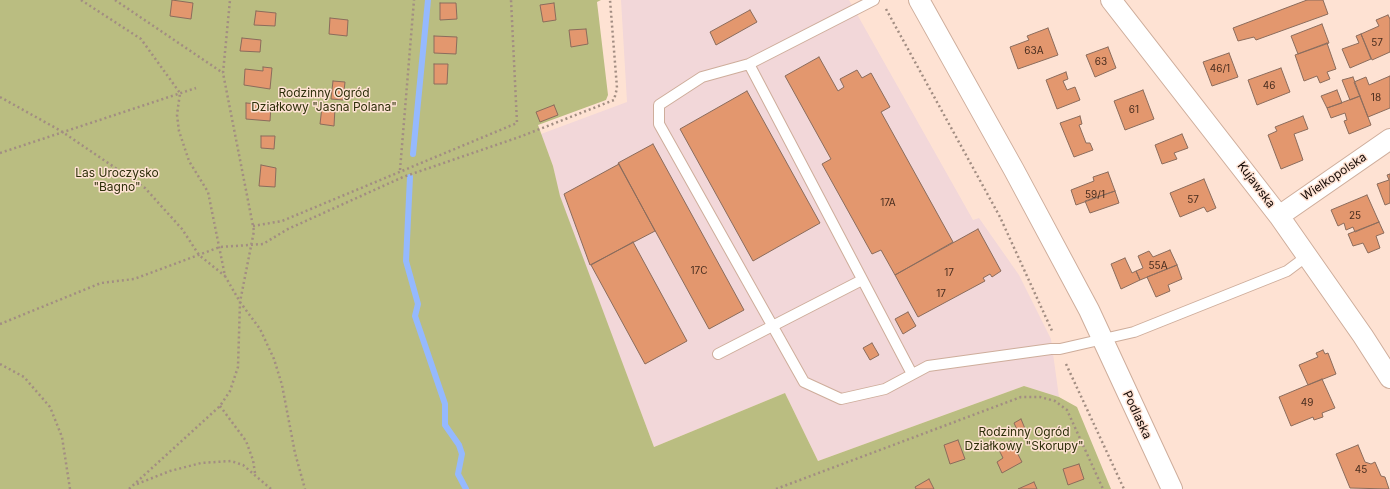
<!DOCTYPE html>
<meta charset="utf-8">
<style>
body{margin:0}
canvas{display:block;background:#fee2d3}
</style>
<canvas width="1390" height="489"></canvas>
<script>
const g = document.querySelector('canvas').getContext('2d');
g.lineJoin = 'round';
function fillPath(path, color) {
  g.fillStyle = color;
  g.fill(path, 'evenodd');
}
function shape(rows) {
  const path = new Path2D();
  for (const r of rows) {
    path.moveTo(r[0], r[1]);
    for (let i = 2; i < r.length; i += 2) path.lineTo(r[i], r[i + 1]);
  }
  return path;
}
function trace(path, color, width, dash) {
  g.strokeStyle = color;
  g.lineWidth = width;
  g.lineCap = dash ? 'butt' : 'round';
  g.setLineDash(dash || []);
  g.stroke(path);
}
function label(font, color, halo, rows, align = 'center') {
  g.font = font + ' Inter,sans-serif';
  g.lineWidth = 3;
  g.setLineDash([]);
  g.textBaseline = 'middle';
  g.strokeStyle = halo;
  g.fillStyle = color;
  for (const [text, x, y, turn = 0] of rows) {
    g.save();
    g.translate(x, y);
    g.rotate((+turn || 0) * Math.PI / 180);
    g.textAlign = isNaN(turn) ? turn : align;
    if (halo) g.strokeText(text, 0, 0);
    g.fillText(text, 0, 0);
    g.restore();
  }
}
const industrial = shape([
 [621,0,849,0,973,220,979,218,1019,275,1051,339,1059,397,1024,386,818,461,785,393,654,447,559,196,553,166,541,134,627,102]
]);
const green = shape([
 [0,0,601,0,597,2,608,95,606,100,538,125,553,166,560,196,654,447,785,393,818,461,1024,386,1059,397,1077,407,1111,489,0,489]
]);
const stream = shape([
 [413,154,428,0],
 [410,177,406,261,418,304,415,316,445,404,445,425,459,445,462,454,458,474,466,489]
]);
const building = shape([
 [172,0,193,3,191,19,170,16,172,0],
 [1307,0,1323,0,1328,14,1256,40,1254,37,1238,41,1233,28,1307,0],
 [440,3,456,3,457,19,440,20,440,3],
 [554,3,556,20,543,22,540,5,554,3],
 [750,10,757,22,716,45,710,32,750,10],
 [256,11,276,13,275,26,254,25,256,11],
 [1388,15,1390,19,1390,52,1372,60,1361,34,1379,26,1376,20,1388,15],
 [330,18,348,20,347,36,329,34,330,18],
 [1322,24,1329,43,1298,54,1291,36,1322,24],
 [1048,28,1058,55,1018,69,1010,47,1029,40,1027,36,1048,28],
 [586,29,588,44,571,47,569,30,586,29],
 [1361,34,1371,59,1350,68,1342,49,1359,43,1356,36,1361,34],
 [434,36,457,37,456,54,434,53,434,36],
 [242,38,261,40,260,52,240,51,242,38],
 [1327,43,1336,69,1327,72,1330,79,1320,83,1317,76,1304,81,1295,55,1327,43],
 [1108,47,1116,68,1095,77,1086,55,1108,47],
 [1229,53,1238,77,1212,86,1203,62,1229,53],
 [819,57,838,91,844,87,840,79,857,70,862,78,871,73,890,107,881,112,953,242,895,275,881,250,872,254,822,164,831,159,785,76,819,57],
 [434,64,448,64,447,84,434,84,434,64],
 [263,67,272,68,270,89,244,85,245,69,263,71,263,67],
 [1281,68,1290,92,1257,105,1248,80,1281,68],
 [1066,72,1068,79,1063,81,1067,90,1075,87,1080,100,1057,109,1046,80,1066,72],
 [1390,76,1390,108,1368,117,1354,82,1366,77,1369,85,1390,76],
 [1353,77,1360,96,1350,100,1342,80,1353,77],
 [333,81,345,82,343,100,331,99,333,81],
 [1143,90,1154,119,1125,130,1114,101,1143,90],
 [1337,90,1342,103,1327,108,1321,96,1337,90],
 [747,91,820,223,753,261,680,129,747,91],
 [1360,96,1371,125,1349,134,1344,121,1347,120,1345,113,1331,118,1327,108,1360,96],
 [246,103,271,105,270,121,246,119,246,103],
 [554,105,558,115,540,122,536,112,554,105],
 [322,107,335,108,334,126,320,124,322,107],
 [1080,116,1082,124,1079,125,1086,143,1090,143,1093,150,1074,157,1060,123,1080,116],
 [1303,116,1308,129,1294,134,1303,160,1281,169,1268,135,1277,131,1275,127,1303,116],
 [1182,134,1188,148,1174,153,1177,159,1162,164,1155,145,1182,134],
 [261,136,275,136,274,149,261,148,261,136],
 [653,144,744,310,709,329,618,163,653,144],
 [619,164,655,231,590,265,564,194,619,164],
 [261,165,276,168,275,187,259,186,261,165],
 [1108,172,1115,191,1076,205,1071,190,1094,181,1093,177,1108,172],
 [1390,174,1390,203,1385,205,1377,184,1389,180,1387,175,1390,174],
 [1204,179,1216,208,1207,212,1204,207,1180,217,1170,193,1204,179],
 [1115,191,1119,203,1090,213,1085,201,1115,191],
 [1367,195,1379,222,1355,232,1353,227,1346,230,1344,223,1338,226,1331,210,1367,195],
 [1379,222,1384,233,1376,236,1380,248,1368,253,1363,243,1353,246,1348,234,1379,222],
 [978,229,1001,271,992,277,990,274,983,278,985,281,918,317,895,275,978,229],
 [633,242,687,341,645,364,591,265,633,242],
 [1170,250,1177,265,1140,280,1136,271,1143,268,1138,256,1149,251,1153,257,1170,250],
 [1125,258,1132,273,1136,271,1140,280,1121,289,1111,264,1125,258],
 [1177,265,1182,279,1168,285,1170,291,1156,297,1147,277,1177,265],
 [908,312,916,326,903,334,895,319,908,312],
 [872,343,879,355,870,360,863,348,872,343],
 [1323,350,1325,354,1328,353,1336,374,1308,385,1299,365,1318,357,1316,353,1323,350],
 [1322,379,1335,408,1322,413,1323,417,1314,420,1313,417,1291,426,1279,397,1322,379],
 [1021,419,1026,431,1019,434,1014,423,1021,419],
 [958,440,965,459,950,464,944,445,958,440],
 [1011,441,1022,462,1002,473,997,462,1003,458,998,448,1011,441],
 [1358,445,1365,462,1371,464,1375,462,1381,476,1385,477,1389,489,1350,488,1336,454,1358,445],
 [1079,464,1084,479,1068,485,1063,469,1079,464],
 [929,479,934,489,916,489,915,487,929,479],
 [1034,482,1037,489,1018,489,1034,482]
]);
const path = shape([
 [81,0,141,39,180,93,177,115,179,131,189,161,208,192,225,276,240,302,260,329,274,359,282,385,295,453,305,489],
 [115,0,223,73],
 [886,9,1000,217,1053,333],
 [0,97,61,131,145,188,182,229,199,255,225,276],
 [0,153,196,88],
 [400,170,414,0],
 [253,226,282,221,517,123,511,0],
 [0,324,101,283,134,279,220,247,263,244,288,229,403,177,522,136,614,100,617,88,610,0],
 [0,364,24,377,50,407,62,437,70,489],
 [1066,364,1124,489],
 [220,406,246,441,253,460,255,473],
 [137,484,170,471,201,463,231,461,243,465,271,489],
 [129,489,220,406,230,391,238,367,240,302,254,231,223,73,230,0],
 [776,489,1021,397,1040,397,1055,401,1067,410,1103,489]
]);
const lane = shape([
 [749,64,874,0],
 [718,354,862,280],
 [912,374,749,64,702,77,659,105,659,124,804,382,841,399,885,389,928,366,1051,349,1060,349,1134,332,1287,271,1307,256]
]);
const street = shape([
 [919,0,1014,170,1089,310,1172,489],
 [1111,0,1279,216,1363,336,1390,378],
 [1279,216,1390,139]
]);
const numberNames = [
 ["57",1377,43],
 ["63A",1034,51],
 ["63",1101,62],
 ["46/1",1220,69],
 ["46",1269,86],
 ["18",1376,98],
 ["61",1134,110],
 ["59/1",1095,195],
 ["57",1193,200],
 ["17A",888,203],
 ["25",1355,216],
 ["55A",1158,266],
 ["17C",699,271],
 ["17",949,273],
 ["17",941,294],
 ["49",1307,403],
 ["45",1361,470]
];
const parkNames = [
 ["Rodzinny Ogród",324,93],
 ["Działkowy \"Jasna Polana\"",324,107],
 ["Las Uroczysko",117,173],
 ["\"Bagno\"",117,187],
 ["Rodzinny Ogród",1024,432],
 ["Działkowy \"Skorupy\"",1024,446]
];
const streetNames = [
 ["Wielkopolska",1334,177,-34],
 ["Kujawska",1256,185,53],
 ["Podlaska",1137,415,65]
];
fillPath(industrial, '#f2d7d9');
fillPath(green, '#babd81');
trace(stream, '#95b9fe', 6);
fillPath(building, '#e3976e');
trace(building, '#8b6c5c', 1);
trace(lane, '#cead9b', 12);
trace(street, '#cead9b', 22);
trace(path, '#a28d82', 2.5, [2, 3]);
trace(lane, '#fff', 10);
trace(street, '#fff', 20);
label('10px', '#472c1e', null, numberNames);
label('12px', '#2e2f0a', '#fee2d3', parkNames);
label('12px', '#130804', '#fee2d3', streetNames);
</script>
